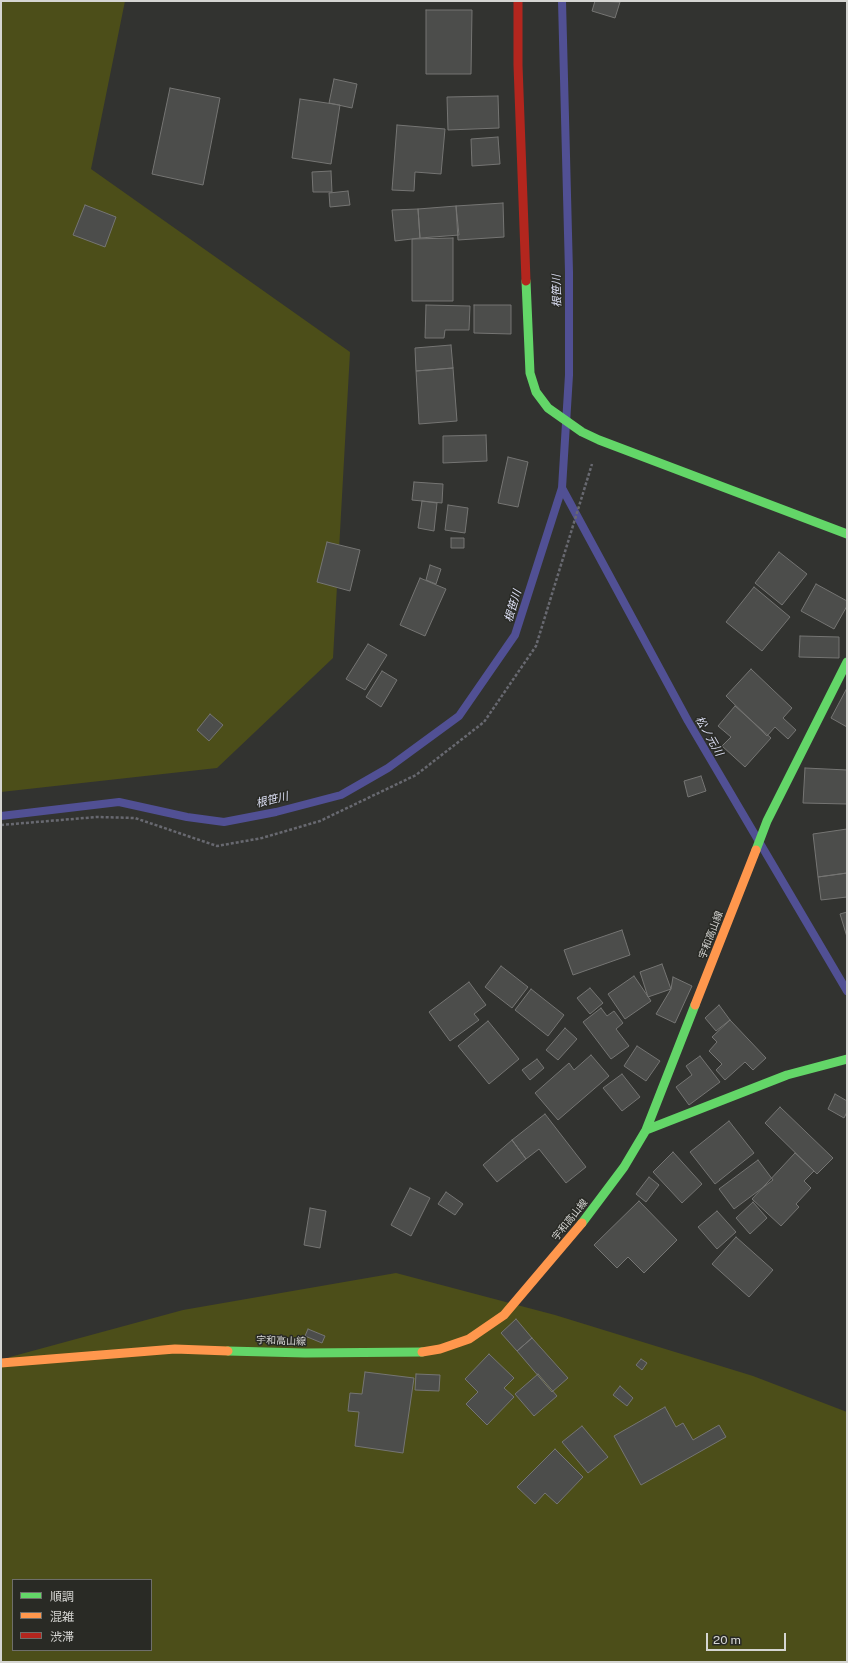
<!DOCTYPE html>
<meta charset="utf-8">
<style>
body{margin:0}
#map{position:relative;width:848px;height:1663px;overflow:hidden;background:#323330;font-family:"Public Sans","Noto Sans JP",sans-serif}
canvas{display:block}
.frame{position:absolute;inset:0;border:2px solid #d5d5d2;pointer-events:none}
.legend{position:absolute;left:12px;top:1579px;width:140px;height:72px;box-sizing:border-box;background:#292a25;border:1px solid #6e6e6a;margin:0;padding:5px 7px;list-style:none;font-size:12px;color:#d5d5d2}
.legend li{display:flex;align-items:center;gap:8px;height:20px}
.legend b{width:20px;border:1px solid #6e6e6a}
.scale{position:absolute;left:706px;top:1633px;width:80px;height:18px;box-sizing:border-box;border:2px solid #d5d5d2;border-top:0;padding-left:5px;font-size:12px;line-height:14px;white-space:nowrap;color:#d5d5d2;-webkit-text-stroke:3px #292a25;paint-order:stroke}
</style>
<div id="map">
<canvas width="848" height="1663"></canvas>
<div class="frame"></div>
<ul class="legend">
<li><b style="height:5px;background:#63d668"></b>順調</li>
<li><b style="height:5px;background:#ff974d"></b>混雑</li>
<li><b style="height:5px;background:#b3261e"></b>渋滞</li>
</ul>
<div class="scale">20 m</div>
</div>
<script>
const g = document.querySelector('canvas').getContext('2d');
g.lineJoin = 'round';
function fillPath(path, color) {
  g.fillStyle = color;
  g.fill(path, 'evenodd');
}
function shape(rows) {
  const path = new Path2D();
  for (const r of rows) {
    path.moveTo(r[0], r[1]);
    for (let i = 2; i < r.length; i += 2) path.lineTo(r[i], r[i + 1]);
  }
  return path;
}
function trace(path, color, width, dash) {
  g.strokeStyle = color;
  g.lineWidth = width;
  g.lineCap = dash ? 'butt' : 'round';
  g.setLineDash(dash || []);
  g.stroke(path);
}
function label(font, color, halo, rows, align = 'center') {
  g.font = font + ' "Public Sans","Noto Sans JP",sans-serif';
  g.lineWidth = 3;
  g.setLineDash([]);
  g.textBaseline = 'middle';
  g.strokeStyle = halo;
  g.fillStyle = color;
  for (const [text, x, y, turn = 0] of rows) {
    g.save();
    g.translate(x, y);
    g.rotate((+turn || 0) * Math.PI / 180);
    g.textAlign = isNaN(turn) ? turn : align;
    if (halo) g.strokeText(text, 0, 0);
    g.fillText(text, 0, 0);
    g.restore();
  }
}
const green = shape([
 [1,1,125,1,91,169,350,352,333,658,217,768,1,792],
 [396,1273,555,1315,753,1376,847,1412,847,1662,1,1662,1,1362,10,1357,183,1310],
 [13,1580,151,1580,151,1650,13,1650]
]);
const stream = shape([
 [562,488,688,721,847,991],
 [1,816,119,802,187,817,224,822,276,812,341,795,388,768,459,716,515,635,562,488,569,375,569,272,562,1]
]);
const building = shape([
 [595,1,620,2,615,18,592,11,595,1],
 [426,10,472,10,471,74,426,74,426,10],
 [334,79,357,84,352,108,329,103,334,79],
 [170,88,220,98,203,185,152,174,170,88],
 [498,96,499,128,448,130,447,97,498,96],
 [300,99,340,105,331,164,292,158,300,99],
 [397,125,445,129,441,174,415,172,414,191,392,190,397,125],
 [498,137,500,164,472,166,471,139,498,137],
 [331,171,332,192,313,192,312,172,331,171],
 [348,191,350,205,330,207,329,193,348,191],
 [503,203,504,237,458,240,456,206,503,203],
 [85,205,116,217,105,247,73,235,85,205],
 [456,206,459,235,420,238,418,209,456,206],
 [418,209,420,238,395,241,392,210,418,209],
 [453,238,453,301,412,301,412,239,453,238],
 [426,305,470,306,469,330,445,330,444,338,425,338,426,305],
 [474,305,511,305,511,334,474,333,474,305],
 [451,345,453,368,416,371,415,348,451,345],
 [453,368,457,421,419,424,416,371,453,368],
 [486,435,487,461,443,463,443,436,486,435],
 [508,457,528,462,518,507,498,503,508,457],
 [414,482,443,484,442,503,412,500,414,482],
 [422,501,437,503,434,531,418,528,422,501],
 [448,505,468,508,465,533,445,530,448,505],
 [451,538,464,538,464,548,451,548,451,538],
 [327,542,360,550,350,591,317,582,327,542],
 [779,552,807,574,782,605,755,583,779,552],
 [430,565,441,569,436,584,426,580,430,565],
 [420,578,446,589,425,636,400,625,420,578],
 [816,584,847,601,847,606,834,629,801,611,816,584],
 [754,587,790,617,762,651,726,622,754,587],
 [800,636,839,637,839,658,799,657,800,636],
 [368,644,387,655,365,690,346,679,368,644],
 [751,669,792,708,783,718,796,730,788,739,775,727,767,736,726,696,751,669],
 [382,671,397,680,381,707,366,697,382,671],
 [847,688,847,727,831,718,847,688],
 [735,706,771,738,745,767,722,746,731,737,718,726,735,706],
 [210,714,223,725,209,741,197,730,210,714],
 [805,768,847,770,847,804,803,803,805,768],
 [701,776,706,791,688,797,684,781,701,776],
 [847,829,847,873,818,877,813,834,847,829],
 [847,873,847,897,821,900,818,877,847,873],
 [847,912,847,937,840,914,847,912],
 [622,930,630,955,573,975,564,950,622,930],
 [662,964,671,989,648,997,640,972,662,964],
 [501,966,528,987,512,1008,485,987,501,966],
 [634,976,651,1001,625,1019,608,994,634,976],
 [673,977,692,986,675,1023,656,1014,671,989,673,977],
 [469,982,486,1005,474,1014,479,1020,450,1041,429,1012,469,982],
 [590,988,603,1003,590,1014,577,998,590,988],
 [531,989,564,1015,548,1036,515,1010,531,989],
 [719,1005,730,1020,716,1031,705,1018,719,1005],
 [601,1008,607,1016,614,1011,623,1023,616,1029,629,1046,611,1059,583,1022,601,1008],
 [730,1020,766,1058,753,1070,745,1062,725,1080,716,1070,722,1064,709,1051,717,1042,712,1037,730,1020],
 [488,1021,519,1059,489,1084,458,1046,488,1021],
 [565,1028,577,1039,558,1060,546,1050,565,1028],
 [637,1046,660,1061,646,1081,624,1066,637,1046],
 [591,1055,609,1076,558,1120,535,1093,569,1063,574,1070,591,1055],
 [700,1056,720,1082,689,1105,676,1087,692,1075,686,1066,700,1056],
 [537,1059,544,1068,530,1080,522,1070,537,1059],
 [622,1074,640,1097,622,1111,603,1088,622,1074],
 [835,1094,847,1101,847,1112,844,1118,828,1109,835,1094],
 [780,1107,833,1158,817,1174,765,1123,780,1107],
 [545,1114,586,1167,566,1183,539,1149,526,1159,512,1140,545,1114],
 [729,1121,754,1153,715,1184,690,1152,729,1121],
 [512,1140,526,1159,497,1182,483,1165,512,1140],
 [673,1152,702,1184,682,1203,653,1172,673,1152],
 [795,1153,814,1171,804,1181,811,1188,796,1204,799,1207,781,1226,752,1199,795,1153],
 [758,1160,773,1180,734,1209,719,1189,758,1160],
 [649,1177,659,1185,646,1202,636,1194,649,1177],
 [410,1188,430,1198,411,1236,391,1225,410,1188],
 [446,1192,463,1204,455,1215,438,1204,446,1192],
 [639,1201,677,1240,644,1273,628,1257,617,1268,594,1245,639,1201],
 [753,1202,767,1218,750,1234,736,1218,753,1202],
 [310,1208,326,1211,320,1248,304,1245,310,1208],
 [717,1211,736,1232,717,1249,698,1227,717,1211],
 [736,1237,773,1270,749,1297,712,1264,736,1237],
 [516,1319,532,1338,517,1351,501,1333,516,1319],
 [308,1329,325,1336,322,1343,305,1336,308,1329],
 [532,1338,568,1378,552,1392,517,1351,532,1338],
 [489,1354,514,1378,504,1388,514,1397,487,1425,466,1404,478,1392,465,1379,489,1354],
 [641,1359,647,1363,642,1370,636,1365,641,1359],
 [365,1372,414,1378,403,1453,355,1446,359,1412,348,1411,350,1393,362,1394,365,1372],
 [416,1374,440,1375,439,1391,415,1390,416,1374],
 [538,1374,557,1396,534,1416,515,1394,538,1374],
 [620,1386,633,1398,627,1406,613,1395,620,1386],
 [665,1407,676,1427,683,1423,693,1440,719,1425,726,1437,641,1485,614,1436,665,1407],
 [582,1426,608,1457,588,1473,562,1442,582,1426],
 [555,1449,583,1477,557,1504,545,1493,535,1504,517,1487,555,1449]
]);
const path = shape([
 [1,825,97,817,135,818,217,846,262,838,320,821,416,775,484,722,536,646,592,464]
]);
const fast = shape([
 [526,281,530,373,536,392,548,408,582,432,599,440,847,534],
 [756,850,767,821,847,662],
 [646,1130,787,1075,847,1059],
 [582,1223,624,1167,646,1130,695,1005],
 [228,1351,305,1353,422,1352]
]);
const slow = shape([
 [695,1005,756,850],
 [422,1352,440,1349,469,1339,504,1315,582,1223],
 [1,1363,175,1349,228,1351]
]);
const jam = shape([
 [518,1,518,65,526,281]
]);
const streetNames = [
 ["宇和高山線",711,935,-69],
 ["宇和高山線",570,1220,-51],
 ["宇和高山線",281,1341,2]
];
const waterNames = [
 ["根笹川",557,291,-91],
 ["根笹川",513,606,-73],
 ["松ノ元川",709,736,60],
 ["根笹川",272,800,-13]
];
fillPath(green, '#4c4e19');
trace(stream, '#515094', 8);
fillPath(building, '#4c4d4b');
trace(building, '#757573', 1);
trace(path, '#686970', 2.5, [3, 2]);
trace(fast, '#63d668', 9);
trace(slow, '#ff974d', 9);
trace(jam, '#b3261e', 9);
label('10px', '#d5d5d2', '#292a25', streetNames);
label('italic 11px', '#dde0f5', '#292a25', waterNames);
</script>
